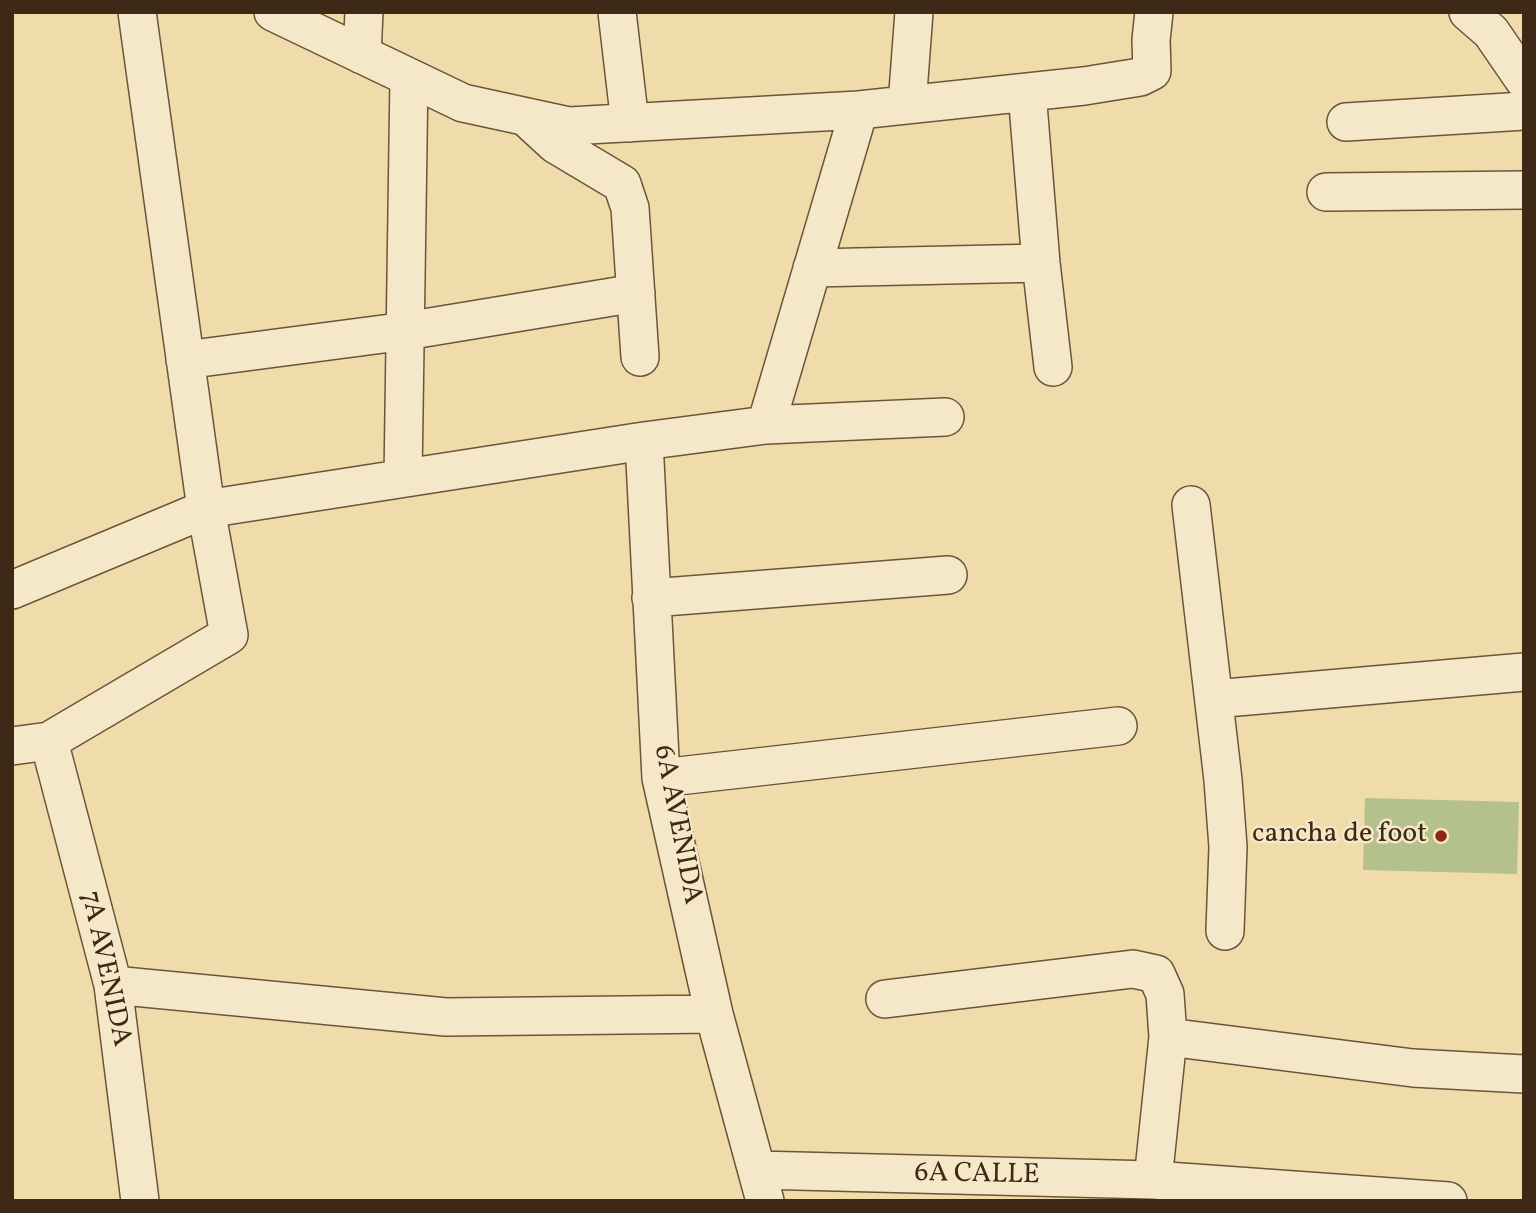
<!DOCTYPE html>
<style>
body{margin:0}
#map{position:relative;width:1536px;height:1213px;overflow:hidden;background:#f0dcaa;font-family:Vollkorn,serif}
canvas{display:block}
.frame{position:absolute;inset:0;border:14px solid #3e2816;pointer-events:none}
</style>
<div id="map">
<canvas width="1536" height="1213"></canvas>
<div class="frame"></div>
</div>
<script>
const g = document.querySelector('canvas').getContext('2d');
g.lineJoin = 'round';
function fillPath(path, color) {
  g.fillStyle = color;
  g.fill(path, 'evenodd');
}
function shape(rows) {
  const path = new Path2D();
  for (const r of rows) {
    path.moveTo(r[0], r[1]);
    for (let i = 2; i < r.length; i += 2) path.lineTo(r[i], r[i + 1]);
  }
  return path;
}
function trace(path, color, width, dash) {
  g.strokeStyle = color;
  g.lineWidth = width;
  g.lineCap = dash ? 'butt' : 'round';
  g.setLineDash(dash || []);
  g.stroke(path);
}
function label(font, color, halo, rows, align = 'center') {
  g.font = font + ' Vollkorn,serif';
  g.lineWidth = 5;
  g.setLineDash([]);
  g.textBaseline = 'middle';
  g.strokeStyle = halo;
  g.fillStyle = color;
  for (const [text, x, y, turn = 0] of rows) {
    g.save();
    g.translate(x, y);
    g.rotate((+turn || 0) * Math.PI / 180);
    g.textAlign = isNaN(turn) ? turn : align;
    if (halo) g.strokeText(text, 0, 0);
    g.fillText(text, 0, 0);
    g.restore();
  }
}
const green = shape([
 [1365,798,1519,802,1517,874,1363,870]
]);
const minor = shape([
 [137,12,206,509,644,441,766,425,859,110],
 [273,12,463,103,569,126,859,110,1084,86,1140,77,1152,71,1151,40,1154,12],
 [617,12,630,123],
 [1468,12,1491,32,1524,80],
 [362,55,364,12],
 [1027,92,1041,263,1053,367],
 [907,105,914,12],
 [530,121,555,144,622,184,630,208,640,357],
 [1346,122,1524,111],
 [1326,192,1524,190],
 [812,268,1041,263],
 [185,360,406,331,636,293],
 [766,425,945,417],
 [644,441,661,778,714,1014,765,1201],
 [403,478,409,77],
 [1191,505,1223,780,1228,847,1225,931],
 [12,590,206,509,229,635,49,741,12,746],
 [651,598,948,575],
 [1214,699,1524,672],
 [49,741,113,985,140,1201],
 [661,778,1118,726],
 [113,985,446,1017,714,1014],
 [885,999,1133,969,1156,974,1165,994,1168,1037,1153,1180],
 [1168,1037,1413,1068,1524,1074],
 [757,1170,1153,1180,1448,1201]
]);
const markers = [
 [1441,836,7,"#8f2418"]
];
const streetNames = [
 ["6A AVENIDA",676,825,79],
 ["7A AVENIDA",104,969,78],
 ["6A CALLE",977,1176,1]
];
const poiNames = [
 ["cancha de foot",1427,836]
];
fillPath(green, '#b5c18c');
trace(minor, '#6a553b', 40);
trace(minor, '#f5e8c8', 37);
for (const [x, y, r, color] of markers) {
  const dot = new Path2D();
  dot.arc(x, y, r, 0, 2 * Math.PI);
  g.fillStyle = color;
  g.fill(dot);
  trace(dot, '#f5e8c8', 2.5);
}
label('28px', '#3e2816', '#f5e8c8', streetNames);
label('28px', '#3e2816', '#f5e8c8', poiNames, 'right');
</script>
